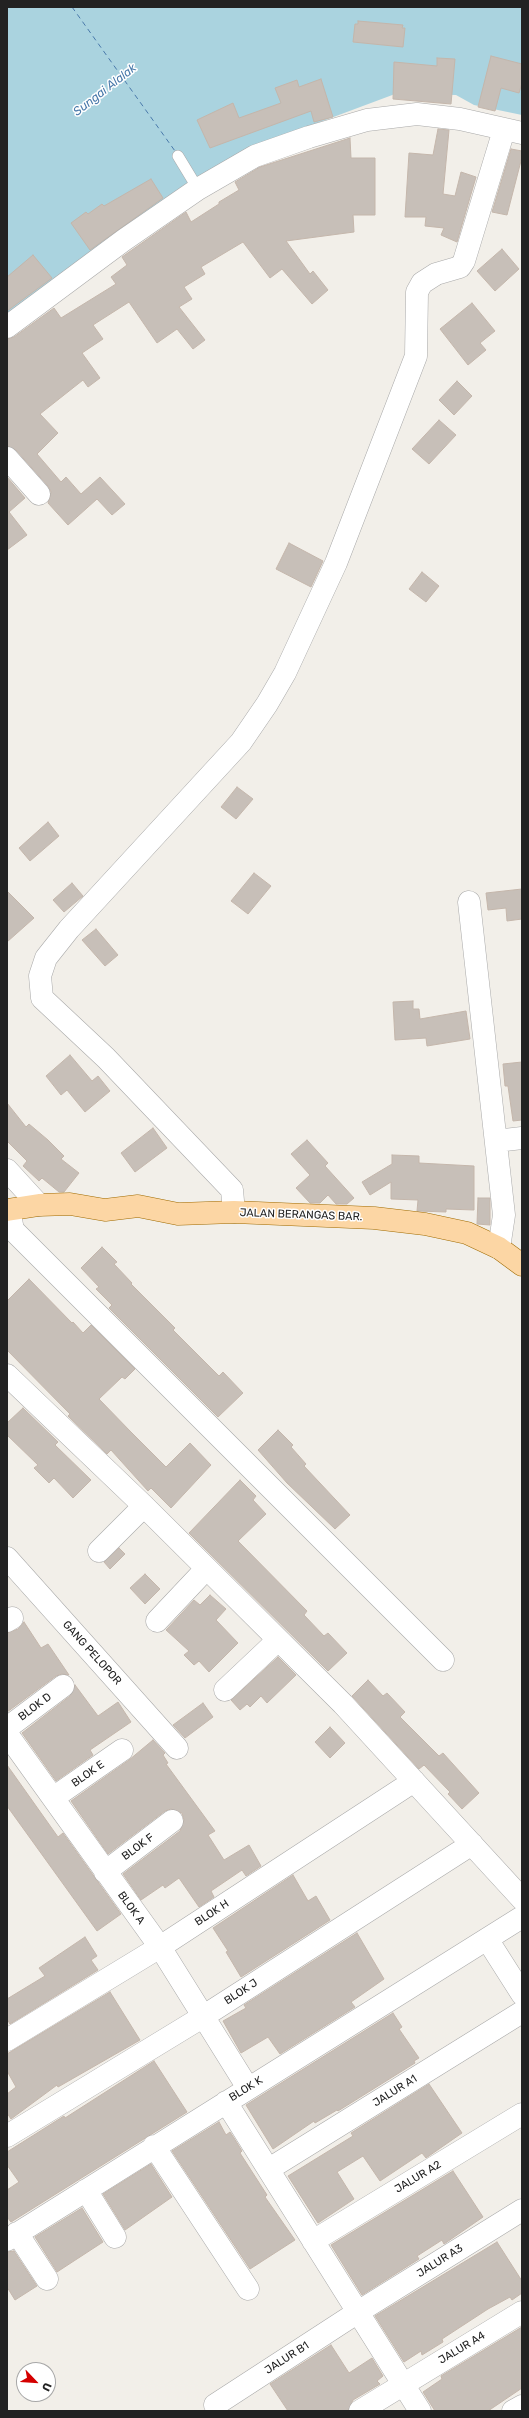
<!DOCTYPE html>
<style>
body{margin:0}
#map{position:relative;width:529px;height:2418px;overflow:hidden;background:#f2efe9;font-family:Rubik,sans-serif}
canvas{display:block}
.frame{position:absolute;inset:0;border:8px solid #222;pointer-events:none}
.north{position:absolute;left:16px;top:2362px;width:40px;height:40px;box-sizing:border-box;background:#fff;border:1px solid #a7a7a7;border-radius:50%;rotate:115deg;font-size:11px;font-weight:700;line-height:16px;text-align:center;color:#222}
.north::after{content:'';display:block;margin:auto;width:14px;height:18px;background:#d40000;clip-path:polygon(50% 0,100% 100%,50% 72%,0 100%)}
</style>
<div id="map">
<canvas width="529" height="2418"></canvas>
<div class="frame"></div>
<div class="north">U</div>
</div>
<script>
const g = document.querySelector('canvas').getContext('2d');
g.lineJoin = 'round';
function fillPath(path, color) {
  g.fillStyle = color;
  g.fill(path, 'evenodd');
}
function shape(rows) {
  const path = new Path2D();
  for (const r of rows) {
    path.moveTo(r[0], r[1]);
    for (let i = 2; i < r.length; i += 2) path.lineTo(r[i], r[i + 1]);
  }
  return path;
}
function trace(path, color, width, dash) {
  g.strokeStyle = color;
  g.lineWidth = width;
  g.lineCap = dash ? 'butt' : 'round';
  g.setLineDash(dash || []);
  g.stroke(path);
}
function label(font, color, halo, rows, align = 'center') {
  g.font = font + ' Rubik,sans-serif';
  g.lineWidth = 3;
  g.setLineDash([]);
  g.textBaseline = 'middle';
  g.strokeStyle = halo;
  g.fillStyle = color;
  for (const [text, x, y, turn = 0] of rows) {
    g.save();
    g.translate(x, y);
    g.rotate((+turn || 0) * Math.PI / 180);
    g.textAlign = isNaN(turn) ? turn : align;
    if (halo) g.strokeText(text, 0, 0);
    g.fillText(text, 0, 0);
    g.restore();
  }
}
const water = shape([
 [7,7,522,7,522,115,474,105,456,95,395,94,288,134,7,319]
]);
const ferry = shape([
 [72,7,175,151]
]);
const building = shape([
 [358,21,403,25,402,28,405,28,403,47,353,42,355,24,358,24,358,21],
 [491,56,522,64,522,83,519,93,501,88,495,111,478,107,491,56],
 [437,58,455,59,451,104,393,99,394,62,437,66,437,58],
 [321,79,333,117,314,122,311,111,210,148,197,120,233,103,239,118,281,103,275,88,297,80,299,87,321,79],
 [438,129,449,130,443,194,455,196,461,172,476,177,457,242,441,235,444,228,425,226,426,217,405,217,409,153,433,155,438,129],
 [350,138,351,158,375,158,375,215,353,215,354,232,286,241,310,274,313,271,328,290,312,304,282,269,270,278,243,242,201,267,205,274,184,287,192,299,179,307,205,340,193,349,177,329,157,343,129,302,93,325,103,339,82,353,100,378,88,387,83,380,40,414,58,433,37,454,61,482,66,477,81,494,100,477,125,504,112,515,97,499,68,525,48,503,51,492,48,486,16,450,7,446,7,339,14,337,54,308,61,318,116,284,111,277,127,265,122,257,186,212,191,222,219,204,219,202,239,190,235,182,260,167,350,138],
 [511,149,522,151,522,157,507,215,492,212,511,149],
 [151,179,163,198,90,250,71,223,86,212,88,214,102,204,104,206,151,179],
 [502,249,519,269,495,291,477,271,502,249],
 [33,255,52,278,7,311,7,277,33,255],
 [472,303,495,331,480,343,486,350,468,365,440,329,472,303],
 [457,381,472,396,454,415,439,400,457,381],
 [439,420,456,435,429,464,412,449,439,420],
 [7,477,25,498,9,512,27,535,7,550,7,477],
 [289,543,323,561,311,587,276,569,289,543],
 [422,572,439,586,426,602,409,589,422,572],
 [237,787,253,799,236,819,221,807,237,787],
 [48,822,59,836,30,861,19,848,48,822],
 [254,873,271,886,248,914,231,901,254,873],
 [72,883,83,896,64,912,53,900,72,883],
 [522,889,522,919,507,921,506,908,488,910,486,893,522,889],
 [7,891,34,918,7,942,7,891],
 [96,929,118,955,105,966,82,940,96,929],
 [413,1001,413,1009,419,1009,420,1019,466,1011,470,1039,427,1046,426,1038,395,1040,393,1002,413,1001],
 [70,1055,92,1081,98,1076,110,1091,85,1112,67,1090,61,1095,46,1076,70,1055],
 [522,1062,522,1120,513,1121,508,1086,505,1086,503,1064,522,1062],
 [7,1103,26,1127,29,1124,48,1140,64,1156,61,1159,79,1173,64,1192,59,1192,42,1178,39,1181,23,1166,27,1161,7,1141,7,1103],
 [153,1128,167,1148,135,1172,121,1153,153,1128],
 [307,1140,328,1163,325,1166,354,1198,347,1204,336,1204,328,1195,320,1203,310,1203,296,1188,310,1175,291,1154,307,1140],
 [392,1155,419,1156,419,1163,474,1166,474,1210,446,1209,446,1212,417,1211,418,1200,391,1199,391,1182,370,1195,362,1182,392,1164,392,1155],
 [478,1198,490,1198,490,1225,477,1224,478,1198],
 [102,1247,117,1262,114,1264,132,1283,131,1284,175,1328,173,1330,219,1376,223,1372,243,1393,218,1417,109,1308,112,1305,96,1289,99,1287,81,1268,102,1247],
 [29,1279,72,1323,73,1322,83,1333,91,1325,135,1369,125,1379,122,1377,99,1399,131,1432,166,1467,190,1443,211,1465,171,1508,151,1488,148,1491,111,1450,107,1454,68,1416,70,1414,7,1350,7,1301,29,1279],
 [23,1408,58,1442,55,1445,91,1480,73,1498,54,1478,49,1483,34,1468,38,1465,7,1435,7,1423,23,1408],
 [278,1430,293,1445,291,1447,306,1464,304,1466,350,1515,335,1529,287,1483,258,1450,278,1430],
 [240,1480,256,1496,253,1500,266,1514,238,1541,307,1611,304,1615,324,1636,328,1633,347,1653,328,1671,189,1533,240,1480],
 [119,1548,125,1554,110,1569,104,1562,119,1548],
 [145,1574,160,1589,145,1604,130,1588,145,1574],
 [210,1595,226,1609,216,1620,238,1643,209,1672,199,1661,194,1665,184,1655,189,1651,166,1630,194,1600,200,1605,210,1595],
 [24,1622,41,1648,48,1644,69,1675,62,1674,56,1676,7,1712,7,1633,18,1629,24,1622],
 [278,1657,296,1675,267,1703,261,1696,250,1707,247,1704,240,1710,231,1700,278,1657],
 [368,1680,383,1696,387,1693,405,1712,400,1717,439,1756,443,1753,479,1793,462,1809,448,1794,450,1792,424,1765,419,1769,352,1696,368,1680],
 [75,1685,98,1716,118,1702,131,1722,90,1750,93,1755,56,1781,22,1733,70,1696,75,1685],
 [203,1703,213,1717,185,1738,173,1725,203,1703],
 [330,1727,345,1743,330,1758,315,1742,330,1727],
 [153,1740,165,1753,163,1755,168,1763,166,1764,215,1831,208,1835,224,1860,249,1845,261,1866,246,1876,242,1870,211,1891,214,1897,199,1907,179,1878,165,1888,163,1885,141,1900,123,1874,180,1831,184,1820,182,1813,171,1809,165,1811,108,1854,71,1801,129,1760,153,1740],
 [7,1765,58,1837,63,1833,121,1914,97,1931,7,1806,7,1765],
 [293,1875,308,1901,316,1896,330,1920,241,1977,226,1952,228,1951,213,1928,293,1875],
 [357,1933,384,1979,351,2002,355,2007,280,2054,268,2037,241,2053,223,2021,246,2008,244,2005,357,1933],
 [85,1937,97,1956,91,1960,98,1970,10,2024,7,2019,7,1999,45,1976,39,1968,85,1937],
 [110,1992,140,2040,58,2087,57,2085,11,2119,7,2113,7,2094,16,2087,7,2071,7,2054,110,1992],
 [393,2013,402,2027,399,2029,419,2058,414,2061,415,2063,338,2111,337,2110,315,2123,314,2121,273,2149,246,2105,393,2013],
 [154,2061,187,2112,11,2222,7,2217,7,2190,19,2182,7,2165,7,2152,64,2116,65,2118,154,2061],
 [429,2084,462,2133,426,2158,422,2153,380,2181,363,2156,337,2172,354,2199,318,2223,288,2176,353,2136,351,2133,429,2084],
 [219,2122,226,2135,230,2132,234,2138,242,2151,240,2153,267,2195,265,2197,295,2240,250,2269,172,2151,219,2122],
 [151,2164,172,2197,125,2230,103,2194,151,2164],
 [453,2171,483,2217,444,2244,442,2240,417,2256,419,2259,362,2295,331,2245,453,2171],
 [82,2208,103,2242,57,2272,35,2237,82,2208],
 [497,2242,522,2281,522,2293,512,2300,510,2297,488,2309,442,2339,443,2342,422,2355,421,2351,404,2362,375,2316,497,2242],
 [14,2251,37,2286,15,2300,7,2287,7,2252,14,2251],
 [522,2327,522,2388,488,2411,435,2411,423,2392,442,2379,441,2376,522,2327],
 [331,2345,349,2373,372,2358,383,2376,377,2381,380,2384,353,2400,348,2411,288,2411,270,2384,331,2345]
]);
const service = shape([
 [178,156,198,189]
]);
const minor = shape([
 [7,327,124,240,198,189,255,156,309,137,367,120,417,114,460,119,522,133],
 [7,458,39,494],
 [469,902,504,1215,499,1248],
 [496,1141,522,1138],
 [7,1170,39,1205],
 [9,1210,13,1230,443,1660],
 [234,1212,232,1190,106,1058,42,998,40,976,46,958,69,929,241,742,267,704,285,673,336,563,416,356,417,292,422,283,436,274,460,267,464,261,504,130],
 [7,1375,144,1506,343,1704,522,1899],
 [99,1551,144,1506],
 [7,1558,177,1748],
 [7,1621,12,1618],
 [157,1621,206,1569],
 [225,1690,278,1640],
 [7,1728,63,1686],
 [7,1734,160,1947,248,2088],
 [53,1798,122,1750],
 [105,1872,172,1821],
 [487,1939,522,1994],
 [7,2040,160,1947,414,1781],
 [226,2102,420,2411],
 [7,2136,204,2016,472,1844],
 [154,2146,248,2289],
 [269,2169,522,2012],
 [86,2190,115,2237],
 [17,2233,47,2279],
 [7,2240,522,1917],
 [313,2241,522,2114],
 [215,2405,358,2312,522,2210],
 [360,2411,522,2312],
 [513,2411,522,2406]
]);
const primary = shape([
 [7,1210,39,1205,70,1204,105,1210,138,1206,178,1214,234,1212,374,1218,425,1224,467,1233,499,1248,522,1265]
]);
const streetNames = [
 ["JALAN BERANGAS BAR.",301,1215,2],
 ["GANG PELOPOR",92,1653,48],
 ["BLOK D",35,1707,-37],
 ["BLOK E",88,1774,-35],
 ["BLOK F",138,1847,-37],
 ["BLOK A",131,1908,54],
 ["BLOK H",212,1913,-33],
 ["BLOK J",241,1992,-33],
 ["BLOK K",246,2089,-32],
 ["JALUR A1",395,2091,-32],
 ["JALUR A2",418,2177,-31],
 ["JALUR A3",440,2261,-32],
 ["JALUR A4",462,2348,-31],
 ["JALUR B1",287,2358,-33]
];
const waterNames = [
 ["Sungai Alalak",105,90,-38]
];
fillPath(water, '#aad3df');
trace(ferry, '#4a7aab', 1, [5, 4]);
fillPath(building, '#c7bfb8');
trace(building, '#c4b6ab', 1);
trace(service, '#a9a9a9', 12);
trace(minor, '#a9a9a9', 23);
trace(primary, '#a06b00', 23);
trace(service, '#fff', 11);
trace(minor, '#fff', 22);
trace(primary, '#fcd6a4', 22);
label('11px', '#222', '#fff', streetNames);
label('italic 12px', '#4a7aab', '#fff', waterNames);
</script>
